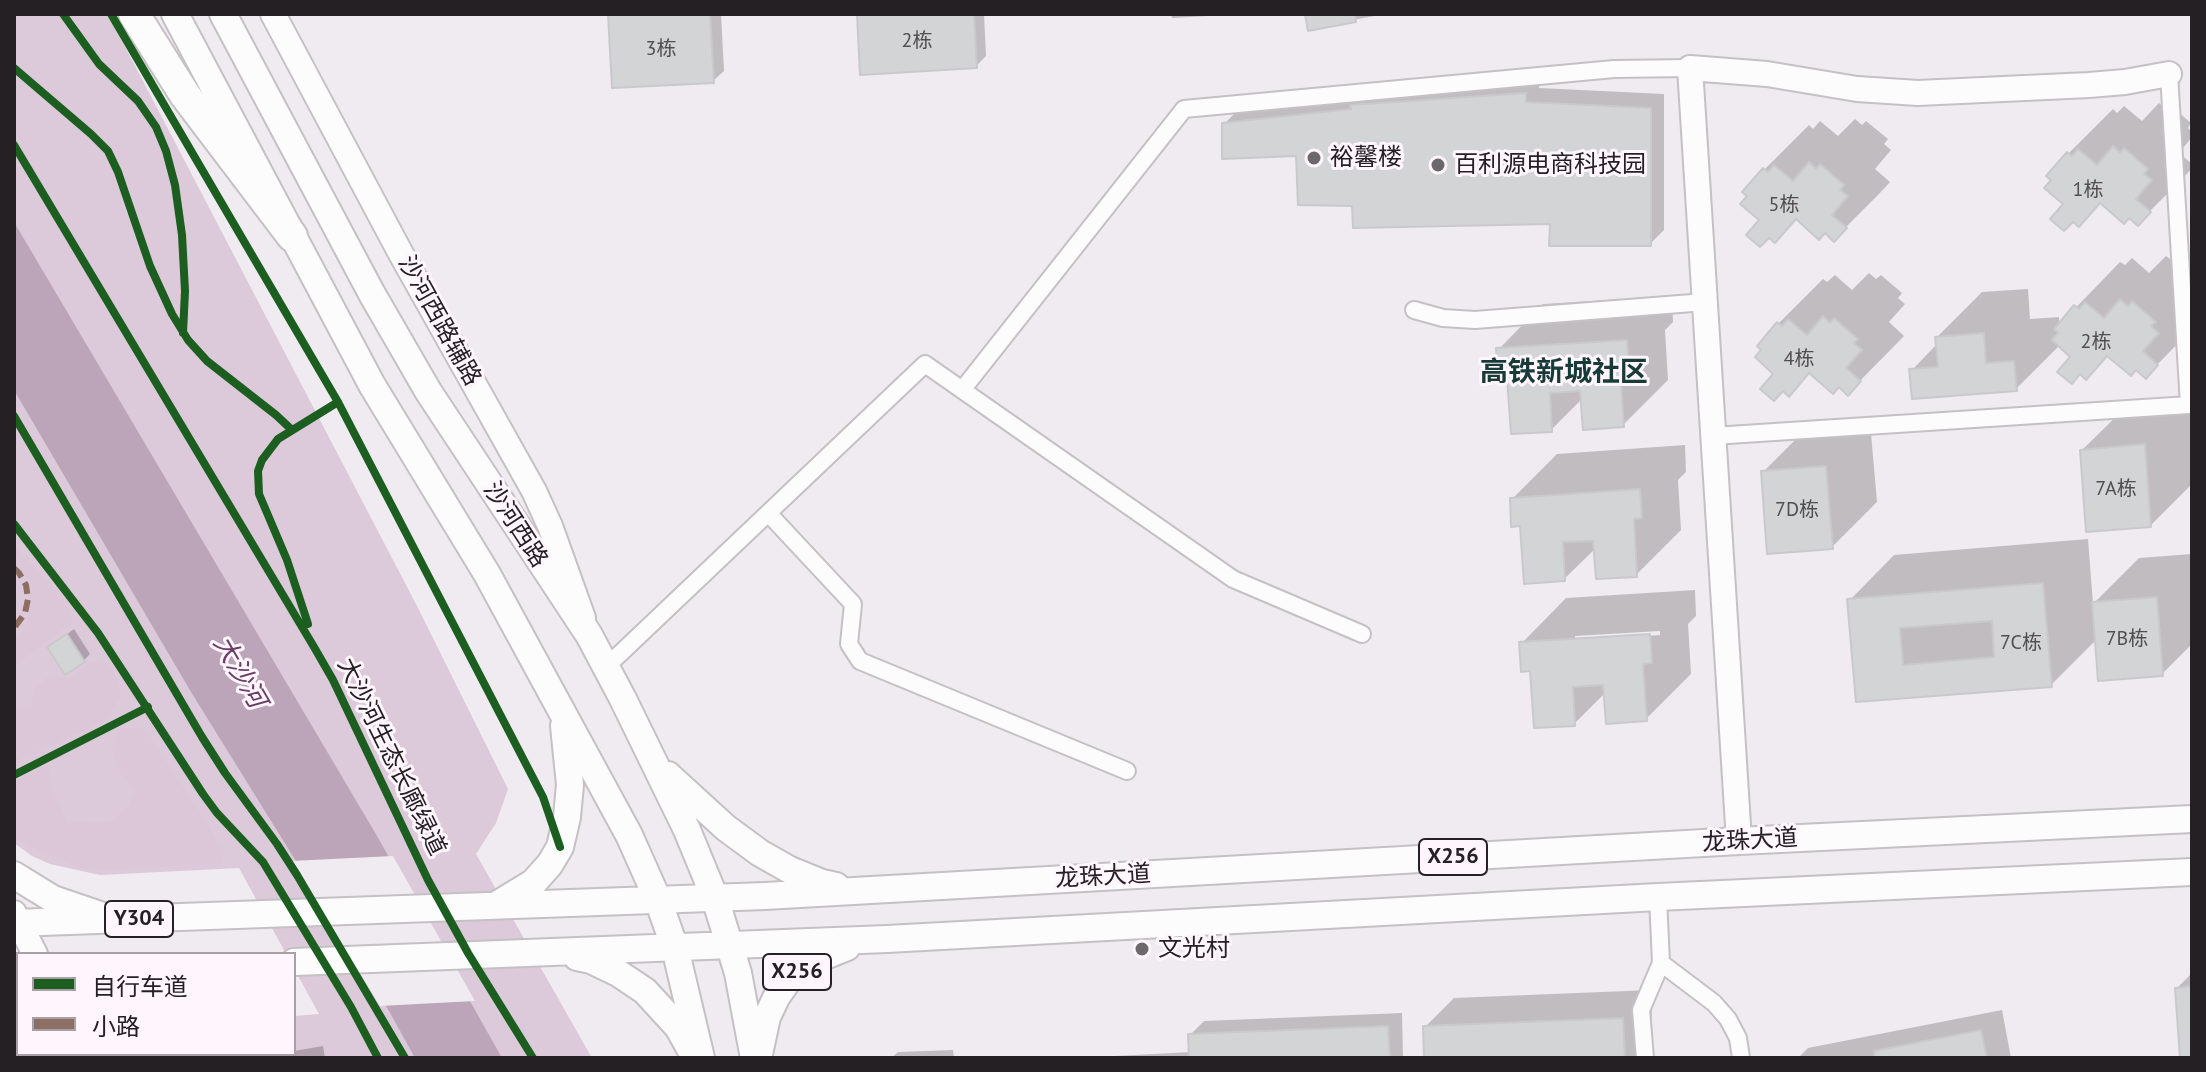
<!DOCTYPE html>
<meta charset="utf-8">
<style>
body{margin:0}
#map{position:relative;width:2206px;height:1072px;overflow:hidden;background:#f0ebf0;font-family:"PT Sans","Noto Sans SC",sans-serif}
canvas{display:block}
.frame{position:absolute;inset:0;border:16px solid #242023;pointer-events:none}
.legend{position:absolute;left:16px;top:952px;width:280px;height:104px;box-sizing:border-box;background:#fff6fd;border:2px solid #a7a0a6;margin:0;padding:10px 14px;list-style:none;font-size:24px;color:#242023}
.legend li{display:flex;align-items:center;gap:16px;height:40px}
.legend b{width:40px;border:2px solid #a7a0a6}
</style>
<div id="map">
<canvas width="2206" height="1072"></canvas>
<div class="frame"></div>
<ul class="legend">
<li><b style="height:10px;background:#1b5e20"></b>自行车道</li>
<li><b style="height:10px;background:#8d6e63"></b>小路</li>
</ul>
</div>
<script>
const g = document.querySelector('canvas').getContext('2d');
g.lineJoin = 'round';
function fillPath(path, color) {
  g.fillStyle = color;
  g.fill(path, 'evenodd');
}
function shape(rows) {
  const path = new Path2D();
  for (const r of rows) {
    path.moveTo(r[0], r[1]);
    for (let i = 2; i < r.length; i += 2) path.lineTo(r[i], r[i + 1]);
  }
  return path;
}
function trace(path, color, width, dash) {
  g.strokeStyle = color;
  g.lineWidth = width;
  g.lineCap = dash ? 'butt' : 'round';
  g.setLineDash(dash || []);
  g.stroke(path);
}
function label(font, color, halo, rows, align = 'center') {
  g.font = font + ' "PT Sans","Noto Sans SC",sans-serif';
  g.lineWidth = 6;
  g.setLineDash([]);
  g.textBaseline = 'middle';
  g.strokeStyle = halo;
  g.fillStyle = color;
  for (const [text, x, y, turn = 0] of rows) {
    g.save();
    g.translate(x, y);
    g.rotate((+turn || 0) * Math.PI / 180);
    g.textAlign = isNaN(turn) ? turn : align;
    if (halo) g.strokeText(text, 0, 0);
    g.fillText(text, 0, 0);
    g.restore();
  }
}
const green = shape([
 [14,14,108,14,417,606,508,789,496,823,476,854,592,1058,130,1058,130,1054,294,1054,294,1016,319,1014,239,868,100,875,50,864,32,856,14,843]
]);
const forest = shape([
 [14,545,67,604,73,622,14,666,14,637,23,632,28,620,32,603,30,581,14,564],
 [104,660,118,681,121,696,106,720,14,762,14,709,31,704,35,689,49,676,70,678,90,663],
 [119,728,144,728,208,825,224,853,220,864,102,870,80,867,41,852,14,837,14,781,48,766,53,791,67,822,109,823,127,808,135,792,121,774,112,751]
]);
const water = shape([
 [14,222,377,836,502,1058,415,1058,389,1011,191,692,14,390]
]);
const pier = shape([
 [393,856,475,1001,380,1006,291,861]
]);
const shadow = shape([
 [610,14,721,14,724,71,713,81],
 [859,14,984,14,986,56,976,66],
 [1171,14,1244,14,1172,18],
 [1307,14,1385,14,1310,28],
 [1539,80,1539,88,1664,94,1664,230,1650,244,1552,222,1354,205,1298,154,1224,124,1238,110],
 [2159,103,2166,109,2170,105,2191,123,2188,128,2192,132,2192,137,2179,153,2192,164,2192,168,2183,178,2138,223,2101,202,2066,203,2068,154,2113,109,2117,113,2124,106,2142,121],
 [1855,119,1862,125,1866,121,1888,139,1884,144,1891,150,1875,169,1890,182,1879,194,1834,239,1825,231,1797,218,1762,220,1764,170,1809,125,1813,129,1820,121,1838,136],
 [2166,256,2174,262,2178,258,2192,270,2192,299,2186,306,2192,311,2192,329,2146,376,2136,368,2108,354,2073,356,2060,345,2016,389,1912,370,1938,343,1937,337,1982,292,2028,289,2030,319,2059,317,2059,325,2120,262,2125,265,2132,258,2149,273],
 [1869,273,1876,279,1881,275,1902,293,1898,298,1905,304,1889,322,1904,336,1848,393,1839,385,1811,372,1789,394,1776,373,1779,323,1823,279,1827,282,1835,275,1852,290],
 [1672,296,1673,322,1665,330,1668,380,1623,425,1583,398,1551,430,1509,375,1499,349,1543,304],
 [2189,400,2192,437,2192,484,2151,525,2082,450,2127,406],
 [1870,422,1877,502,1832,547,1763,472,1808,427],
 [1685,445,1686,472,1678,480,1681,530,1636,575,1596,548,1564,579,1522,524,1512,499,1557,454],
 [2088,539,2093,604,2139,558,2192,554,2192,644,2162,674,2097,639,2051,685,1858,700,1850,600,1894,555],
 [1695,590,1696,616,1688,624,1691,674,1646,719,1606,692,1574,724,1532,669,1522,643,1566,598],
 [1660,631,1660,635,1575,641,1575,636],
 [74,629,90,654,83,661,50,647],
 [2192,973,2192,1057,2177,988],
 [1651,990,1653,1058,1426,1058,1425,1027,1454,998],
 [2002,1010,2011,1058,1798,1058,1808,1048],
 [1402,1013,1403,1058,1077,1058,1191,1052,1190,1035,1204,1021],
 [323,1046,325,1058,275,1058,279,1054,294,1054,294,1051],
 [953,1050,954,1058,891,1058,898,1052]
]);
const building = shape([
 [608,14,710,14,714,83,612,88,608,14],
 [857,14,974,14,977,68,860,75,857,14],
 [1305,14,1355,14,1356,22,1308,31,1305,14],
 [1526,93,1526,102,1651,108,1651,246,1549,246,1550,224,1353,228,1352,206,1298,205,1296,156,1222,159,1222,123,1351,109,1350,105,1526,93],
 [2113,146,2120,153,2124,148,2148,169,2144,174,2152,180,2136,199,2151,212,2138,226,2129,218,2124,224,2100,203,2079,227,2073,222,2064,231,2050,219,2063,204,2044,188,2051,180,2046,176,2067,152,2072,156,2078,149,2097,165,2113,146],
 [1809,162,1816,169,1820,164,1844,185,1840,190,1848,196,1832,215,1847,228,1834,242,1825,233,1819,240,1796,219,1775,243,1769,238,1760,247,1746,235,1759,220,1740,204,1747,196,1742,192,1763,168,1768,172,1774,165,1793,181,1809,162],
 [2120,299,2128,306,2132,301,2156,322,2151,326,2159,333,2143,351,2158,365,2146,379,2136,370,2131,376,2107,356,2086,380,2080,374,2072,384,2057,372,2070,357,2052,340,2058,333,2054,329,2074,305,2079,309,2085,302,2104,318,2120,299],
 [1823,316,1830,323,1834,318,1858,339,1854,343,1862,350,1846,368,1861,381,1848,396,1839,387,1833,394,1809,373,1789,397,1783,391,1774,401,1760,389,1773,374,1755,357,1761,350,1757,346,1777,322,1782,326,1788,319,1807,335,1823,316],
 [1984,333,1986,363,2014,361,2017,391,1912,399,1909,369,1938,367,1935,337,1984,333],
 [1627,340,1629,369,1620,370,1624,427,1583,430,1580,391,1550,393,1552,432,1511,434,1507,377,1498,377,1496,348,1627,340],
 [2145,444,2151,527,2086,532,2080,450,2145,444],
 [1826,466,1833,549,1767,554,1761,471,1826,466],
 [1640,489,1642,518,1634,519,1637,577,1596,579,1593,541,1563,542,1565,581,1524,584,1520,526,1511,527,1510,498,1640,489],
 [2043,583,2052,687,1856,702,1847,599,2043,583],
 [1992,621,1994,657,1903,665,1900,628,1992,621],
 [2157,597,2163,676,2098,681,2092,602,2157,597],
 [67,634,85,662,65,675,47,647,67,634],
 [1650,634,1652,663,1643,664,1647,721,1606,724,1603,685,1573,687,1575,726,1534,728,1530,671,1521,672,1519,642,1650,634],
 [2192,986,2192,1058,2180,1058,2175,988,2192,986],
 [1623,1018,1625,1058,1424,1058,1423,1026,1623,1018],
 [1388,1026,1390,1058,1189,1058,1188,1034,1388,1026],
 [1981,1030,1987,1058,1875,1058,1874,1051,1981,1030]
]);
const street = shape([
 [1414,310,1443,318,1475,320,1705,302],
 [962,390,1184,109,1614,69,1690,68],
 [1713,436,2189,405,2169,74],
 [768,513,853,604,849,644,860,661,1127,771],
 [606,667,925,364,1233,579,1362,634],
 [1661,963,1714,1003,1728,1019,1738,1038,1741,1058],
 [1645,1058,1641,1010,1661,963,1658,897]
]);
const secondary = shape([
 [273,14,400,252,534,491,550,526,583,618],
 [1739,841,1690,68,1767,74,1857,89,1918,93,2089,85,2125,82,2169,74],
 [14,913,35,954]
]);
const primary = shape([
 [175,14,372,385,487,574,629,835,658,900,675,948,701,1058],
 [223,14,372,294,428,391,589,635,623,699,687,830,715,898,738,973,754,1058],
 [668,775,726,828,760,853,790,870,822,883,836,886],
 [14,875,53,899,100,915],
 [498,904,534,882,550,864,560,847,567,817,570,785,564,726],
 [14,923,765,896,1739,841,2192,819],
 [577,957,591,960,618,973,645,991,678,1027,693,1054],
 [294,962,887,939,1658,897,2192,872],
 [14,970,18,970],
 [14,1014,18,1017],
 [56,1054,59,1058],
 [97,1054,97,1058],
 [759,1054,767,1017,777,996,789,979,815,960,847,947]
]);
const highway = shape([
 [134,14,185,95,292,236]
]);
const quiet = shape([
 [14,568,19,573,26,585,28,599,25,613,14,628]
]);
const cycleway = shape([
 [63,14,99,64,138,101,156,127,166,151,175,185,182,235,185,291,183,333],
 [111,14,338,402,543,797,560,847],
 [14,68,91,134,108,151,118,172,150,266,172,314,188,340,207,361,276,415,292,430],
 [14,145,314,647,333,680,428,880,468,953,533,1058],
 [14,416,202,737,225,773,277,844,297,875,405,1058],
 [14,524,98,633,203,794,217,813,263,862,351,1007,378,1058],
 [308,624,287,560,259,494,258,471,262,460,278,439,338,402],
 [14,775,148,707]
]);
const markers = [
 [1314,158,8,"#6b676b"],
 [1438,165,8,"#6b676b"],
 [1142,949,8,"#6b676b"]
];
const numberNames = [
 ["2栋",917,41],
 ["3栋",661,49],
 ["1栋",2088,190],
 ["5栋",1784,205],
 ["2栋",2096,342],
 ["4栋",1799,359],
 ["7A栋",2116,489],
 ["7D栋",1797,510],
 ["7B栋",2127,639],
 ["7C栋",2021,643]
];
const shields = [
 [1453,857,68],
 [139,919,68],
 [797,972,68]
];
const shieldNames = [
 ["X256",1453,857],
 ["Y304",139,919],
 ["X256",797,972]
];
const poiNames = [
 ["裕馨楼",1330,158],
 ["百利源电商科技园",1454,165],
 ["文光村",1158,949]
];
const streetNames = [
 ["沙河西路辅路",439,321,61],
 ["沙河西路",515,525,57],
 ["大沙河生态长廊绿道",391,757,64],
 ["龙珠大道",1750,841,-3],
 ["龙珠大道",1103,877,-3]
];
const waterNames = [
 ["大沙河",239,672,60]
];
const quarterNames = [
 ["高铁新城社区",1564,373]
];
fillPath(green, '#dcc9d9');
fillPath(forest, '#dcc7d9');
fillPath(water, '#bca4b9');
fillPath(pier, '#f0ebf0');
fillPath(shadow, '#0003');
fillPath(building, '#d3d4d5');
trace(building, '#c9c9cc', 2);
trace(street, '#c5c0c4', 20);
trace(secondary, '#c5c0c4', 28);
trace(primary, '#c5c0c4', 30);
trace(highway, '#c5c0c4', 34);
trace(street, '#fdfcfd', 16);
trace(secondary, '#fdfcfd', 24);
trace(primary, '#fdfcfd', 26);
trace(highway, '#fdfcfd', 30);
trace(quiet, '#8d6e63', 6, [12, 6]);
trace(cycleway, '#1b5e20', 8);
for (const [x, y, r, color] of markers) {
  const dot = new Path2D();
  dot.arc(x, y, r, 0, 2 * Math.PI);
  g.fillStyle = color;
  g.fill(dot);
  trace(dot, '#fff6fd', 3);
}
label('20px', '#514e50', null, numberNames);
for (const [x, y, w] of shields) {
  const box = new Path2D();
  box.roundRect(x - w / 2, y - 18, w, 36, 6);
  g.fillStyle = '#fff6fd';
  g.fill(box);
  trace(box, '#242023', 2);
}
label('bold 22px', '#242023', null, shieldNames);
label('24px', '#242023', '#fff6fd', poiNames, 'left');
label('24px', '#242023', '#fff6fd', streetNames);
label('italic 26px', '#6b3e66', '#fff6fd', waterNames);
label('bold 28px', '#183b39', '#fff6fd', quarterNames);
</script>
